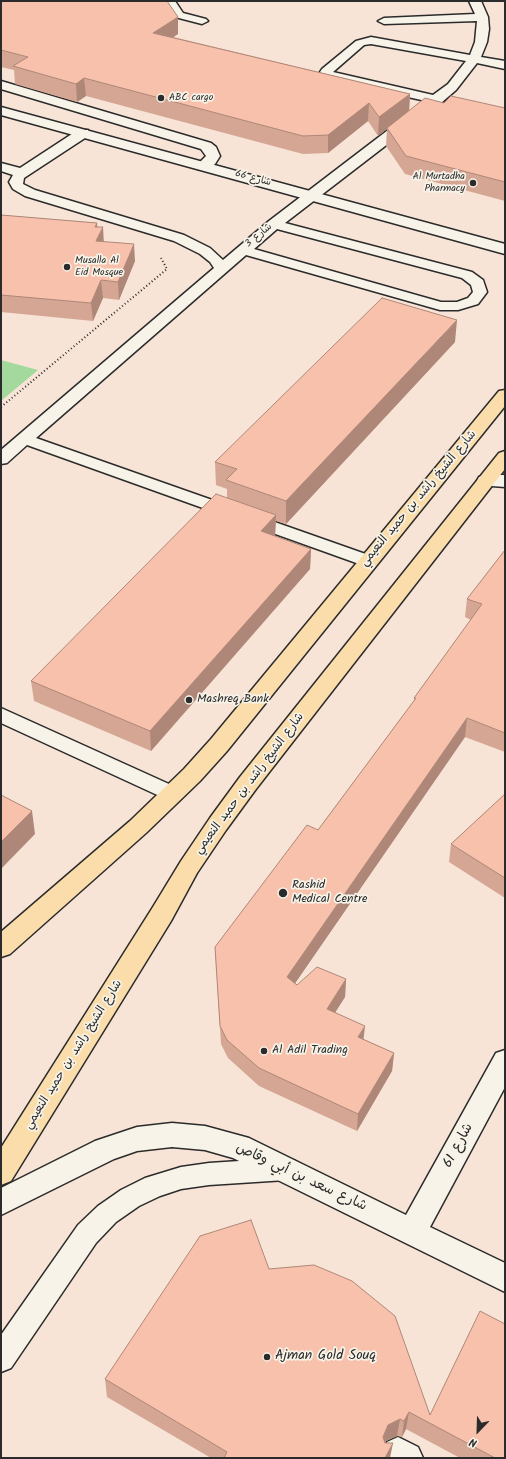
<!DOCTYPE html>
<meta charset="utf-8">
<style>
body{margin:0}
#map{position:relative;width:506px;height:1459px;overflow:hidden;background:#f7e4d6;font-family:Kalam,sans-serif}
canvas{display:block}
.frame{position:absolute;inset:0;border:2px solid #2b2b2b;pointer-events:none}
.north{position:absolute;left:458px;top:1411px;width:40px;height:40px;-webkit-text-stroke:3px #f7f3e8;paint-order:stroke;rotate:203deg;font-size:11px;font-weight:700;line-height:16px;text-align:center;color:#2b2b2b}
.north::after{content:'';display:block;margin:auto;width:14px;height:18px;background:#2b2b2b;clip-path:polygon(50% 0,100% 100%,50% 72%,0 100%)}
</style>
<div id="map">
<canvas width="506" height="1459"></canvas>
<div class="frame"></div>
<div class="north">N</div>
</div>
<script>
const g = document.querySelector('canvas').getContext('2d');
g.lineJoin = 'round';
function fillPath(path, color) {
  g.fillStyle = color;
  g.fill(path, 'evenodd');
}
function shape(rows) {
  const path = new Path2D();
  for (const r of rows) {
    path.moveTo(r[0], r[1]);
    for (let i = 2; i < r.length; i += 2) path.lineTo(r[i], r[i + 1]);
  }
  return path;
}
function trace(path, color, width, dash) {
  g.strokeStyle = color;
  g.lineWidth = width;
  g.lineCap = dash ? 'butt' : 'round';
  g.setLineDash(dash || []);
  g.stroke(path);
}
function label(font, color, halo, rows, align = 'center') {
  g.font = font + ' Kalam,"Playpen Sans Arabic",sans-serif';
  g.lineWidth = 3.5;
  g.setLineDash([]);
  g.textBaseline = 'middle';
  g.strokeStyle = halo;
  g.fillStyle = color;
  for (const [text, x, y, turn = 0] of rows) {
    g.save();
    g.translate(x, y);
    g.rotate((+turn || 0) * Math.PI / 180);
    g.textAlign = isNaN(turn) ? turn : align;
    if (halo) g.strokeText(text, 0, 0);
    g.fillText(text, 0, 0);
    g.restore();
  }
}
const green = shape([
 [1,360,38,370,1,401]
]);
const path = shape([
 [1,407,167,269,161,258]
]);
const lane = shape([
 [163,1,175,1,183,13,206,19,208,21,202,24,175,17,171,14,163,1],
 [469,1,481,1,488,17,489,29,487,42,481,57,505,61,505,69,477,63,456,90,441,103,285,223,472,272,483,280,487,292,478,304,458,310,440,310,246,255,36,438,374,557,377,561,374,565,368,567,362,565,27,445,7,463,1,464,1,450,214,268,210,262,200,254,174,241,25,196,13,189,9,182,13,175,1,171,1,163,20,168,78,130,88,130,89,133,88,136,27,176,24,178,23,184,35,190,184,235,210,248,223,260,269,221,426,101,326,79,320,72,322,69,356,41,371,37,470,55,475,42,477,21,384,24,378,21,384,18,475,14,469,1],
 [371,44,466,61,448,84,433,95,333,72,364,45,371,44],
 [277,229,462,278,471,285,473,292,468,298,457,302,441,302,254,249,277,229],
 [1,81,211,143,216,147,220,156,215,164,208,169,198,169,196,166,206,156,201,149,1,89,1,81],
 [1,708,180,789,183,794,180,799,173,802,166,799,1,723,1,708],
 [286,1158,295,1161,299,1169,295,1177,286,1180,209,1185,181,1189,160,1196,139,1206,116,1222,96,1243,11,1368,1,1372,1,1335,78,1225,98,1206,121,1190,145,1178,181,1167,209,1163,286,1158]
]);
const street = shape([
 [1,107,505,244,505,254,1,115,1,107],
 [486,475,505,475,505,487,479,485,477,481,479,477,486,475],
 [505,1050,505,1087,430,1227,505,1263,505,1292,233,1158,205,1150,172,1147,137,1151,114,1159,1,1215,1,1188,95,1141,137,1127,172,1123,205,1126,249,1138,406,1215,496,1053,505,1050],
 [398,1437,418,1447,423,1458,384,1458,382,1453,387,1442,398,1437]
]);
const primary = shape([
 [505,390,505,406,227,751,200,781,146,833,10,954,1,957,1,932,130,821,184,769,211,739,499,391,505,390],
 [505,451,505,469,256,789,226,830,197,873,171,921,11,1181,1,1185,1,1148,153,907,181,861,210,818,240,777,499,453,505,451]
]);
const wall = shape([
 [1,1,178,34,173,37,410,94,409,111,444,103,505,108,505,201,405,174,386,146,387,129,378,136,368,121,328,153,303,154,86,96,77,102,15,84,14,70,1,67],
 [1,215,97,223,97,227,103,227,103,241,135,261,119,300,103,298,93,321,1,312],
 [455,342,286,524,276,521,275,536,311,549,310,569,151,751,34,701,31,681,227,498,227,489,216,485,215,462],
 [505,550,505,752,465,737,295,983,297,985,346,979,345,997,335,1012,363,1039,394,1053,392,1071,357,1131,259,1086,228,1058,221,1044,216,965,215,947,318,830,414,701,414,698,471,620,465,617,467,599],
 [505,794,505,898,449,862,451,844],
 [269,1269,430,1415,505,1458,460,1458,406,1429,402,1437,397,1436,386,1441,385,1442,390,1458,211,1458,107,1397,105,1379]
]);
const shadedWall = shape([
 [178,17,178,34,154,50,153,33],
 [84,78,86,96,77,102,76,84],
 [410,94,409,112,378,136,379,117],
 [369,103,368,121,328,153,328,135],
 [97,223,98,237,103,227,104,245,98,258,95,227],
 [134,244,135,261,119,300,118,282],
 [101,280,103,298,93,321,91,303],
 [457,320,455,342,286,524,286,501],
 [276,515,275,536,261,551,261,531],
 [311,549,310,569,151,751,150,731],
 [467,718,465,737,287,995,287,977],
 [32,811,35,834,1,869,1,842],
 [346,979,345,997,326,1027,327,1009],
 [365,1026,363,1044,358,1037],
 [394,1053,392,1071,357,1131,358,1114],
 [409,1412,406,1429,402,1437,404,1421],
 [400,1419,397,1436,386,1441,381,1454,383,1437,388,1425],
 [393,1443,390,1458,385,1458]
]);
const building = shape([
 [1,1,167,1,178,17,153,33,410,94,379,117,369,103,328,135,303,136,84,78,76,84,13,66,28,57,1,50,1,1],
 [451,96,505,108,505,182,406,156,387,128,425,98,444,103,451,96],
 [1,215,97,223,95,227,103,227,96,241,134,244,118,282,101,280,91,303,1,295,1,215],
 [382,298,457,320,286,501,226,480,237,469,215,462,382,298],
 [216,494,276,515,261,531,311,549,150,731,31,681,216,494],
 [505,550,505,733,467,718,287,977,297,985,317,967,346,979,327,1009,365,1026,358,1037,394,1053,358,1114,259,1068,227,1040,220,1026,215,947,307,825,318,830,416,698,414,698,482,604,467,599,505,550],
 [505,794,505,878,451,844,505,794],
 [1,795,32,811,1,842,1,795],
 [251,1220,269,1269,314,1265,352,1281,395,1316,430,1415,480,1311,505,1324,505,1458,495,1458,409,1412,404,1421,400,1419,388,1425,383,1437,385,1443,393,1443,385,1458,224,1458,227,1452,105,1379,200,1236,251,1220]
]);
const markers = [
 [161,98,4,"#2b2b2b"],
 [473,183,4,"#2b2b2b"],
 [67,267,4,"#2b2b2b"],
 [189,700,4,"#2b2b2b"],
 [283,893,5,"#2b2b2b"],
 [264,1051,4,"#2b2b2b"],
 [267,1357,4,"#2b2b2b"]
];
const farPoinames = [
 ["ABC cargo",169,98],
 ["Al Murtadha",465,177,"right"],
 ["Pharmacy",465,189,"right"],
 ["Musalla Al",75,261],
 ["Eid Mosque",75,273]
];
const farStreetnames = [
 ["شارع 66",253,179,15],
 ["شارع 3",259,236,-40]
];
const streetNames = [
 ["شارع الشيخ راشد بن حميد النعيمي",419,499,-50],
 ["شارع الشيخ راشد بن حميد النعيمي",250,784,-53],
 ["شارع الشيخ راشد بن حميد النعيمي",74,1055,-58]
];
const poiNames = [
 ["Mashreq Bank",197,700],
 ["Rashid",292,886],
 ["Medical Centre",292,900],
 ["Al Adil Trading",272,1051]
];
const nearStreetnames = [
 ["شارع 61",459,1146,-62],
 ["شارع سعد بن أبي وقاص",301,1178,25]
];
const nearPoinames = [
 ["Ajman Gold Souq",275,1357]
];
fillPath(green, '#a3d99d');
trace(lane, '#2b2b2b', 3);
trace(street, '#2b2b2b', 3);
trace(primary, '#2b2b2b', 3);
trace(path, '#2b2b2b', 2, [1, 2.5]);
fillPath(lane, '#f7f3e8');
fillPath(street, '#f7f3e8');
fillPath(primary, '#faddab');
fillPath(wall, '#d5a694');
fillPath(shadedWall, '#ae8778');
fillPath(building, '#f8c1ac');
trace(building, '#ae8778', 1);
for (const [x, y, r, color] of markers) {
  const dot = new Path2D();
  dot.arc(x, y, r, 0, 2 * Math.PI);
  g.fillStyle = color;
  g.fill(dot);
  trace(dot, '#f7f3e8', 1.5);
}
label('10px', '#2b2b2b', '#f7f3e8', farPoinames, 'left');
label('10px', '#2b2b2b', '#f7f3e8', farStreetnames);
label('12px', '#2b2b2b', '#f7f3e8', streetNames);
label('12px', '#2b2b2b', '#f7f3e8', poiNames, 'left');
label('14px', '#2b2b2b', '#f7f3e8', nearStreetnames);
label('14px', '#2b2b2b', '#f7f3e8', nearPoinames, 'left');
</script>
